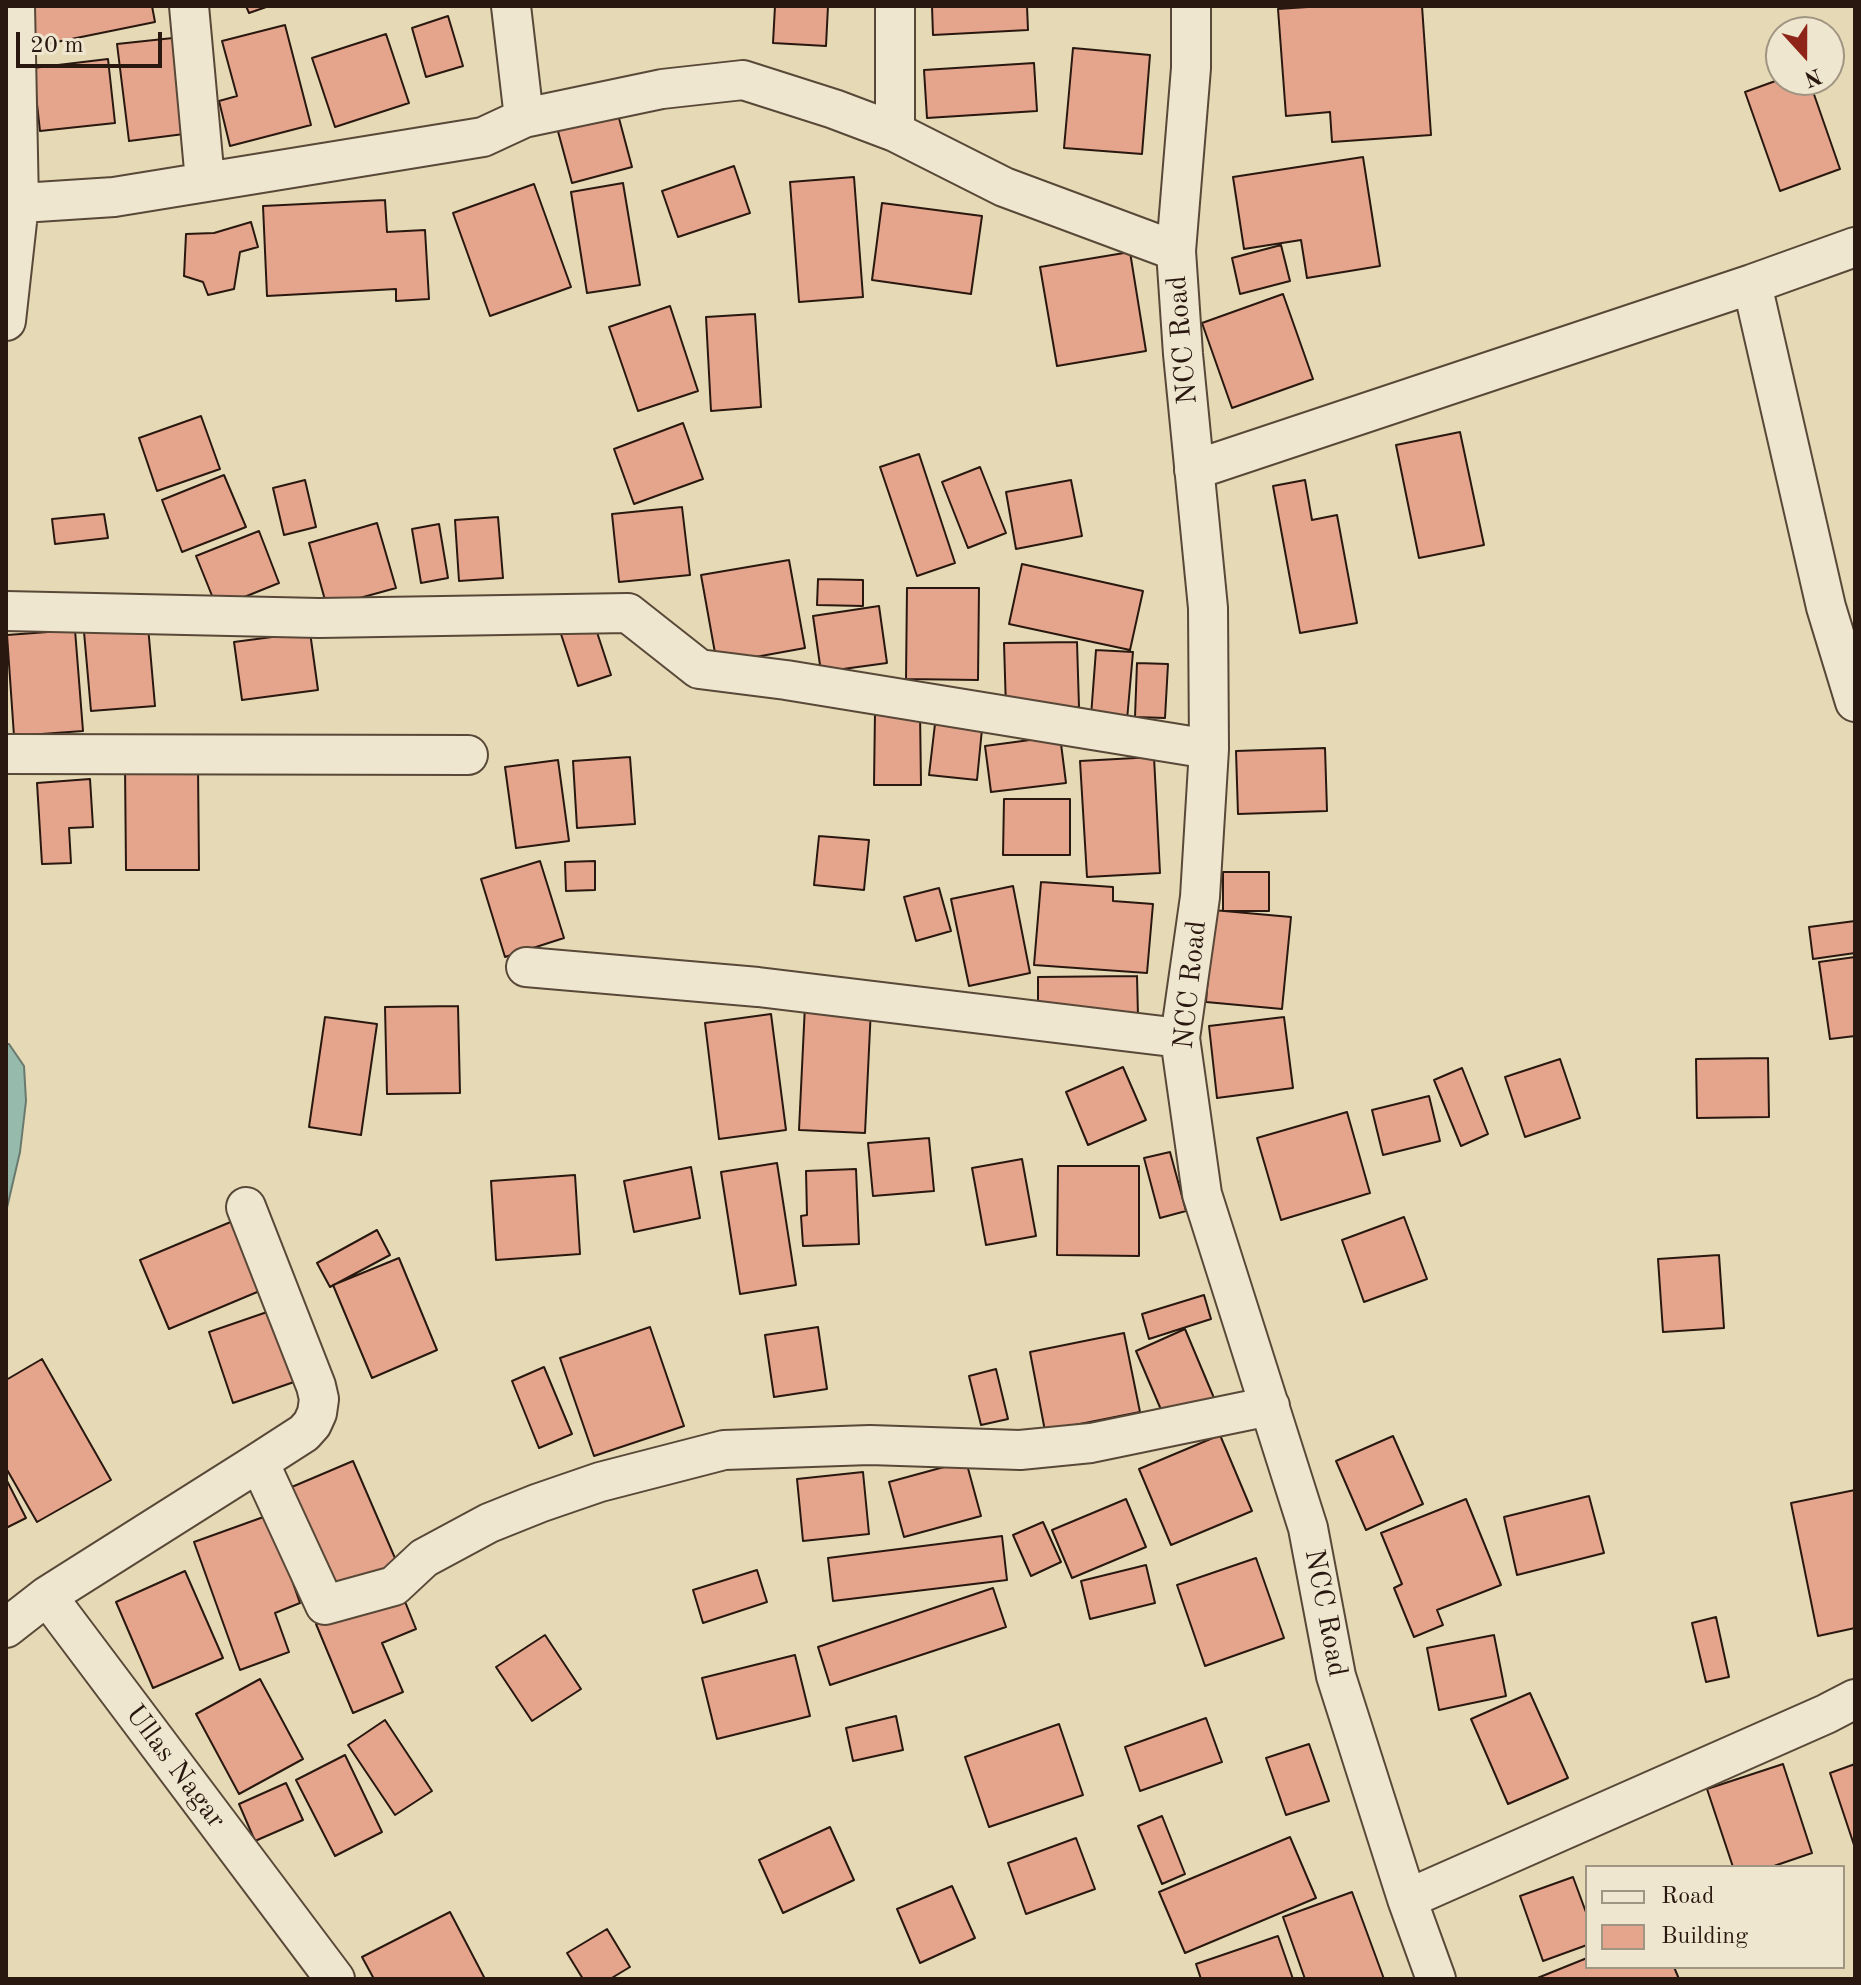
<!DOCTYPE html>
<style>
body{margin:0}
#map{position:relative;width:1861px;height:1985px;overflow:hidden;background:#e6d9b5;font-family:"Old Standard TT",serif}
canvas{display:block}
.frame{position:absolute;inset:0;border:8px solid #29180f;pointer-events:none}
.legend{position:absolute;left:1585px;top:1865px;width:260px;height:104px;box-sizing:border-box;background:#efe6cf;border:2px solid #a09482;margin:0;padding:10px 14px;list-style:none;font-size:24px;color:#29180f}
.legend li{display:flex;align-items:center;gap:16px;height:40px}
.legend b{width:40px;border:2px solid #a09482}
.north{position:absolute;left:1765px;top:16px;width:80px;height:80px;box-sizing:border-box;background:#efe6cf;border:2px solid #a09482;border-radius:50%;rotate:159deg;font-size:22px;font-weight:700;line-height:32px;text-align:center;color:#29180f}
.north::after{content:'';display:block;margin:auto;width:28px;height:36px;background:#8f2418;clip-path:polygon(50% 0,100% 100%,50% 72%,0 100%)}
.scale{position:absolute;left:16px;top:32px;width:146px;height:36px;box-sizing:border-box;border:4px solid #29180f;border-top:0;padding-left:10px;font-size:24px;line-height:28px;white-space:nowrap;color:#29180f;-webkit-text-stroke:6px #efe6cf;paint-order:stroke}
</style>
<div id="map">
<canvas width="1861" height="1985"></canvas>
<div class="frame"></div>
<ul class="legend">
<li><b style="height:10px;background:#efe6cf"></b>Road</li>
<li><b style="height:22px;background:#e5a48c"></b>Building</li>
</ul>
<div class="north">N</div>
<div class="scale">20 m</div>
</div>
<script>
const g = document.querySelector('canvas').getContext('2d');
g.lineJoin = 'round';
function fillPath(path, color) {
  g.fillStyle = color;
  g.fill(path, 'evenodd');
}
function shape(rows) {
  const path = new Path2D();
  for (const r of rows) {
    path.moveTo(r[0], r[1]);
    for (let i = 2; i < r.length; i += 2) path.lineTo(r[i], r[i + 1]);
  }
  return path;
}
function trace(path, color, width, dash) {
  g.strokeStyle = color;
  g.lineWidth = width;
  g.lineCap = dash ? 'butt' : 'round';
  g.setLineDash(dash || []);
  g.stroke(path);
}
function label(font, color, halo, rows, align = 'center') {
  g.font = font + ' "Old Standard TT",serif';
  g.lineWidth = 7;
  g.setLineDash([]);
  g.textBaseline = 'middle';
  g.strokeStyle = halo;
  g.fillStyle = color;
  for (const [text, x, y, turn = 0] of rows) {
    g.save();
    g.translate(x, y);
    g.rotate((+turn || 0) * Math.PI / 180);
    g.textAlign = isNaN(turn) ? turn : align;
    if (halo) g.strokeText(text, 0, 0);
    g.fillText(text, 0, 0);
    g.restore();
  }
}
const water = shape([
 [6,1044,9,1044,24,1066,26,1101,20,1152,6,1212,6,1044]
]);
const building = shape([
 [29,6,152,6,155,22,37,46,29,6],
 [246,6,269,6,249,13,246,6],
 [775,6,828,6,826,46,773,43,775,6],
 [932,6,1027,6,1028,30,933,35,932,6],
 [1322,6,1422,6,1431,135,1332,142,1330,112,1286,116,1278,9,1322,6],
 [448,16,463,66,426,77,412,28,448,16],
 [285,25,311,125,230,146,219,101,237,96,222,41,285,25],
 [386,34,409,103,335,127,312,58,386,34],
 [173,38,184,134,129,141,117,44,173,38],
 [1073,48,1150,55,1142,154,1064,148,1073,48],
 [108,59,115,123,40,131,33,68,108,59],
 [1034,63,1037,111,927,118,924,70,1034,63],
 [1781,79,1809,80,1840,169,1780,191,1745,92,1781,79],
 [616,107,632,167,572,183,556,124,616,107],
 [1363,157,1380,266,1307,278,1301,240,1244,249,1233,177,1363,157],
 [734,166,750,213,678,237,662,191,734,166],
 [854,177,863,297,799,302,790,182,854,177],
 [623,183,640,285,587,293,571,192,623,183],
 [534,184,571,287,490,316,453,213,534,184],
 [385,200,387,232,425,230,429,299,396,301,396,289,267,296,263,206,385,200],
 [882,203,982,216,971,294,872,280,882,203],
 [251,222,258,247,240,252,234,289,208,295,203,282,184,276,186,234,214,233,251,222],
 [1281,245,1290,281,1240,294,1232,258,1281,245],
 [1130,252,1146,351,1057,366,1040,267,1130,252],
 [1283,294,1313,379,1232,408,1202,323,1283,294],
 [670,306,698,391,638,411,609,327,670,306],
 [755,314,761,407,711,411,706,317,755,314],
 [201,416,220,469,157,491,139,438,201,416],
 [683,423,703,479,634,504,614,449,683,423],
 [1460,432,1484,545,1419,558,1396,445,1460,432],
 [919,454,955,563,917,576,880,467,919,454],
 [980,467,1006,533,968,548,942,482,980,467],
 [224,475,246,527,182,552,162,500,224,475],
 [305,480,316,527,284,535,273,488,305,480],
 [1071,480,1082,536,1016,549,1006,492,1071,480],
 [1305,480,1312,520,1337,515,1357,623,1300,633,1273,486,1305,480],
 [682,507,690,575,619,582,612,514,682,507],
 [104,514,108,538,55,544,52,519,104,514],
 [498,517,503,578,459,581,455,520,498,517],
 [377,523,396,588,327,607,309,543,377,523],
 [439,524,448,578,421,583,412,529,439,524],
 [259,531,279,583,217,608,196,556,259,531],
 [789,560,805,648,717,664,701,575,789,560],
 [1022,564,1143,591,1130,650,1009,624,1022,564],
 [818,579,863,580,863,606,817,605,818,579],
 [907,588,979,588,978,680,906,679,907,588],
 [879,606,887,663,821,672,813,616,879,606],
 [593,620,611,675,578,686,560,631,593,620],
 [148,626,155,706,91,711,84,632,148,626],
 [75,630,83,731,14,736,7,635,75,630],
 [310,632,318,690,242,700,234,642,310,632],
 [1077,642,1079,707,1006,709,1004,643,1077,642],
 [1096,650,1133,652,1127,720,1091,716,1096,650],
 [1137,663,1168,664,1165,718,1135,717,1137,663],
 [875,711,920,711,921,785,874,785,875,711],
 [935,724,982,729,977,780,929,775,935,724],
 [1060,736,1066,783,991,792,985,746,1060,736],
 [1325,748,1327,811,1238,814,1236,751,1325,748],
 [630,757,635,824,577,828,573,761,630,757],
 [1154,757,1160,873,1087,877,1080,761,1154,757],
 [558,760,569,841,516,848,505,767,558,760],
 [125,765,198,765,199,870,126,870,125,765],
 [90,779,93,827,69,828,71,863,42,864,37,783,90,779],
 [1004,799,1070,799,1070,855,1003,855,1004,799],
 [819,836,869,840,864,890,814,885,819,836],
 [540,861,564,938,505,957,481,879,540,861],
 [595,861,595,890,566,891,565,862,595,861],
 [1223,872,1269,872,1269,911,1223,911,1223,872],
 [1041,882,1113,887,1113,901,1153,904,1147,973,1034,965,1041,882],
 [1013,886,1030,973,969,986,951,899,1013,886],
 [939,888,951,931,916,941,904,897,939,888],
 [1213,910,1291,917,1282,1009,1206,1002,1213,910],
 [1855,921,1855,953,1813,959,1809,927,1855,921],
 [1855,957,1855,1036,1830,1039,1819,962,1855,957],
 [1137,976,1138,1016,1038,1017,1038,977,1137,976],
 [805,1005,871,1008,865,1133,799,1130,805,1005],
 [458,1006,460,1093,387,1094,385,1007,458,1006],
 [771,1014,786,1130,719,1139,705,1023,771,1014],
 [325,1017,377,1024,361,1135,309,1127,325,1017],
 [1284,1017,1293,1088,1217,1098,1209,1026,1284,1017],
 [1768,1058,1769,1117,1697,1118,1696,1059,1768,1058],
 [1560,1059,1580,1118,1525,1137,1505,1077,1560,1059],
 [1123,1067,1146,1120,1088,1145,1066,1092,1123,1067],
 [1462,1068,1488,1134,1461,1146,1434,1080,1462,1068],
 [1429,1096,1440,1141,1383,1155,1372,1110,1429,1096],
 [1347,1112,1370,1193,1281,1220,1257,1138,1347,1112],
 [929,1138,934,1191,873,1196,868,1143,929,1138],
 [1170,1152,1186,1211,1160,1218,1144,1158,1170,1152],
 [1022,1159,1036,1236,986,1245,972,1168,1022,1159],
 [777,1163,796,1285,740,1294,721,1172,777,1163],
 [1058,1166,1139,1166,1139,1256,1057,1255,1058,1166],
 [691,1167,700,1218,634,1232,624,1181,691,1167],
 [856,1169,859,1244,803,1246,801,1216,807,1215,806,1171,856,1169],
 [575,1175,580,1254,496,1260,491,1181,575,1175],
 [1404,1217,1427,1279,1364,1302,1342,1240,1404,1217],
 [233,1221,262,1290,169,1329,140,1260,233,1221],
 [377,1230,390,1255,330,1287,317,1263,377,1230],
 [1719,1255,1724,1328,1663,1332,1658,1259,1719,1255],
 [399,1258,437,1350,372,1378,333,1285,399,1258],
 [1204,1295,1211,1319,1149,1339,1142,1314,1204,1295],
 [270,1311,294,1382,233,1403,209,1332,270,1311],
 [650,1327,684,1426,594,1456,560,1358,650,1327],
 [818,1327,827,1389,774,1397,765,1335,818,1327],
 [1185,1329,1214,1398,1165,1419,1136,1351,1185,1329],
 [1124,1333,1140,1412,1045,1431,1030,1352,1124,1333],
 [42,1359,111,1480,37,1522,6,1468,6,1380,42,1359],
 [544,1367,572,1434,539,1448,512,1381,544,1367],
 [996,1369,1008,1419,981,1425,969,1376,996,1369],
 [1220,1435,1252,1511,1171,1545,1139,1469,1220,1435],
 [1393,1436,1423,1504,1366,1530,1336,1461,1393,1436],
 [353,1461,401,1572,326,1596,280,1492,353,1461],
 [966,1461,981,1516,904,1537,889,1482,966,1461],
 [863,1472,869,1534,803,1541,797,1479,863,1472],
 [6,1479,26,1518,6,1528,6,1479],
 [1855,1490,1855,1628,1818,1636,1791,1503,1855,1490],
 [1589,1496,1604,1553,1517,1575,1504,1517,1589,1496],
 [1126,1499,1146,1547,1072,1578,1052,1530,1126,1499],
 [1466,1499,1501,1585,1437,1610,1443,1625,1414,1637,1394,1588,1402,1584,1381,1533,1466,1499],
 [269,1515,300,1603,275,1613,289,1652,240,1670,194,1542,269,1515],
 [1043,1522,1061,1562,1031,1576,1013,1535,1043,1522],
 [1002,1536,1007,1580,833,1601,828,1558,1002,1536],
 [1256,1558,1284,1638,1205,1666,1177,1585,1256,1558],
 [1146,1565,1155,1603,1090,1619,1081,1581,1146,1565],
 [757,1570,767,1602,703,1623,693,1590,757,1570],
 [185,1571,223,1658,153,1688,116,1602,185,1571],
 [993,1588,1006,1627,830,1685,818,1647,993,1588],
 [400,1589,416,1629,382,1643,403,1692,353,1713,316,1624,400,1589],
 [1716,1617,1729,1677,1706,1682,1692,1623,1716,1617],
 [545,1635,581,1689,532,1721,496,1667,545,1635],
 [1494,1635,1506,1696,1439,1710,1427,1648,1494,1635],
 [795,1655,810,1716,717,1739,702,1678,795,1655],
 [260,1679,303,1759,239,1794,196,1714,260,1679],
 [1530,1693,1568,1778,1508,1804,1471,1719,1530,1693],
 [896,1716,903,1750,853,1761,846,1728,896,1716],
 [1206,1718,1222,1762,1140,1791,1125,1747,1206,1718],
 [385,1720,432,1791,395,1815,348,1745,385,1720],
 [1059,1724,1083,1795,989,1827,965,1757,1059,1724],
 [1309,1744,1329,1801,1286,1815,1266,1758,1309,1744],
 [345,1755,382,1832,335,1856,296,1780,345,1755],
 [1783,1764,1812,1853,1771,1867,1733,1867,1707,1789,1783,1764],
 [1855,1764,1855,1848,1830,1773,1855,1764],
 [286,1783,303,1820,255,1841,239,1804,286,1783],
 [1162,1816,1185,1874,1162,1884,1138,1826,1162,1816],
 [830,1827,854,1880,783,1913,759,1860,830,1827],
 [1290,1837,1316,1898,1185,1953,1159,1892,1290,1837],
 [1076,1838,1095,1889,1026,1914,1008,1863,1076,1838],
 [1573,1877,1587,1915,1587,1945,1543,1961,1520,1896,1573,1877],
 [952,1886,975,1938,920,1963,897,1909,952,1886],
 [1352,1892,1384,1979,1305,1979,1283,1917,1352,1892],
 [450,1912,485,1979,374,1979,362,1957,450,1912],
 [607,1929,630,1967,610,1979,583,1979,567,1953,607,1929],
 [1278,1936,1293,1979,1201,1979,1196,1964,1278,1936],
 [1587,1958,1587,1967,1674,1967,1679,1979,1535,1979,1587,1958]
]);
const street = shape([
 [189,6,205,181],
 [511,6,524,118],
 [1191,6,1191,68,1176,251,1183,354,1208,608,1209,749,1200,897,1180,1038,1202,1194,1308,1528,1336,1676,1407,1899,1436,1979],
 [895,132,895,6],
 [6,204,114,197,483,137,524,118,662,89,743,80,834,109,895,132,1004,187,1176,251],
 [1752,284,1826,607,1855,702],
 [6,321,19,204,15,6],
 [1194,470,1752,284,1855,247],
 [6,611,319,618,628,613,699,669,786,680,1209,749],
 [6,754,468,755],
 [526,967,758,987,1180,1038],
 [259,1462,325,1605,394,1586,424,1558,489,1523,539,1503,600,1482,724,1450,870,1445,1020,1450,1091,1443,1270,1406],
 [47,1596,259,1462,304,1433,312,1424,317,1413,319,1399,316,1386,246,1207],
 [6,1628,47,1596,335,1979],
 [1407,1899,1826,1714,1855,1699]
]);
const streetNames = [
 ["NCC Road",1183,340,-95],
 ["NCC Road",1191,985,-84],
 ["NCC Road",1325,1613,79],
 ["Ullas Nagar",175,1767,53]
];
fillPath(water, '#96baac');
trace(water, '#6a796d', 2);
fillPath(building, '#e5a48c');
trace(building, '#29180f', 2);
trace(street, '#584838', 42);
trace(street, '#efe6cf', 38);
label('28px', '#29180f', '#efe6cf', streetNames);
</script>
